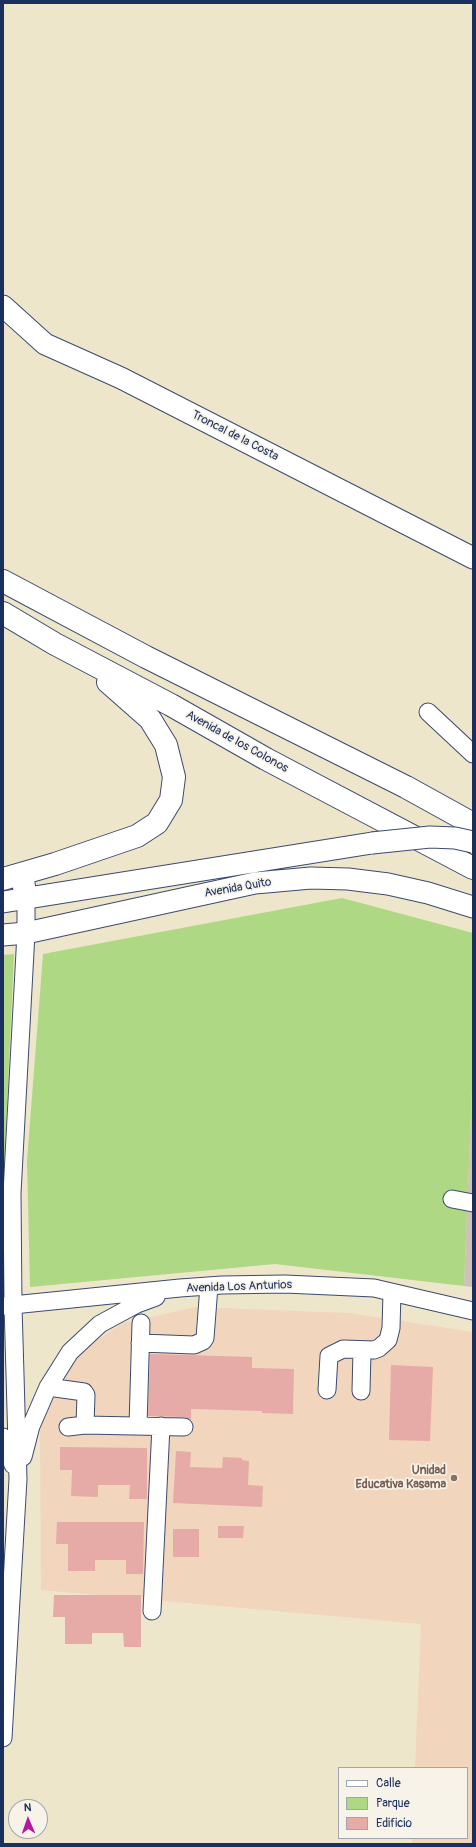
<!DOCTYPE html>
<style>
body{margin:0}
#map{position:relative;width:476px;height:1847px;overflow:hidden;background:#eee6cb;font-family:Pangolin,sans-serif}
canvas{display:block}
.frame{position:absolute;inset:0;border:4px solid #1b2f5e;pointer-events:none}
.legend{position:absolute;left:338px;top:1767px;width:130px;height:72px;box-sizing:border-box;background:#f7f3e8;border:1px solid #9fa5b1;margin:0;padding:5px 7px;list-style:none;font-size:12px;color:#1b2f5e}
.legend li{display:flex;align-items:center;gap:8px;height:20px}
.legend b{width:20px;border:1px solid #9fa5b1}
.north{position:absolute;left:8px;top:1799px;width:40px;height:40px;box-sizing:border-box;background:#f7f3e8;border:1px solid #9fa5b1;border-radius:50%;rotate:358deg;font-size:11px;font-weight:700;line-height:16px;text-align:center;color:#1b2f5e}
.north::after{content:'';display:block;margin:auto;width:14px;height:18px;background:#b5179e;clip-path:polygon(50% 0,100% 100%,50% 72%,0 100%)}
</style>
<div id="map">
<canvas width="476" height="1847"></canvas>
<div class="frame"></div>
<ul class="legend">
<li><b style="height:5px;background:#fff"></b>Calle</li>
<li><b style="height:11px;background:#aed883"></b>Parque</li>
<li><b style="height:11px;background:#e7aba7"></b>Edificio</li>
</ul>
<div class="north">N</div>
</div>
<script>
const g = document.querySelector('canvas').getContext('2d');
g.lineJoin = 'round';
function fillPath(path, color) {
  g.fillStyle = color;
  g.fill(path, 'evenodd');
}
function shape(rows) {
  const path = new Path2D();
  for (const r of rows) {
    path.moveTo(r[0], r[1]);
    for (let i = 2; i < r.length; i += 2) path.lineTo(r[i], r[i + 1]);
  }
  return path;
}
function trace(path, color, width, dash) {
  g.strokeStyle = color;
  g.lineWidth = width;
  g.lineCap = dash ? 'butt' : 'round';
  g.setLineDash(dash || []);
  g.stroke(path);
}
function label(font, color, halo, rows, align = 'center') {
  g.font = font + ' Pangolin,sans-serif';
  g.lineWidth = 3.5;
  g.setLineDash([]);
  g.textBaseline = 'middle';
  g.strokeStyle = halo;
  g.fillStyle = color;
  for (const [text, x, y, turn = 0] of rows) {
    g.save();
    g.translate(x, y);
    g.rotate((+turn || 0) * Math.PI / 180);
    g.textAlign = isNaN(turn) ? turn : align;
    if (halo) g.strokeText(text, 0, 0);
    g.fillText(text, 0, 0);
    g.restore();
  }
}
const built = shape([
 [196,1307,349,1313,473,1332,473,1844,412,1844,412,1838,467,1838,467,1768,415,1768,421,1624,41,1590,40,1420,56,1380,80,1351,123,1323]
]);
const industrial = shape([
 [473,1065,473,1287,464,1286]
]);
const green = shape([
 [342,898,473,933,473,1065,464,1286,275,1264,30,1287,27,1161,43,954],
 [14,954,3,1196,3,955]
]);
const building = shape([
 [150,1354,252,1357,252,1368,294,1369,293,1414,262,1413,262,1411,191,1409,191,1420,184,1417,148,1416],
 [391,1365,433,1367,430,1441,389,1440],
 [60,1447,147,1448,147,1499,129,1499,130,1485,98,1485,98,1497,71,1496,72,1470,60,1470],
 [176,1451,191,1452,190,1467,222,1468,223,1457,242,1458,242,1460,249,1461,248,1485,263,1486,262,1507,173,1503],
 [57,1522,144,1522,143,1574,126,1574,126,1560,95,1560,95,1571,68,1571,68,1544,56,1544],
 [218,1526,244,1526,243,1538,218,1538],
 [173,1529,199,1529,199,1557,173,1557],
 [54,1595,141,1595,141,1647,124,1647,123,1633,92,1633,92,1644,65,1644,65,1617,53,1617]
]);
const minor = shape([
 [428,712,473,754],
 [452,1199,473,1203],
 [3,1306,180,1288,222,1285,285,1284,374,1288,473,1311],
 [140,1343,194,1345,203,1341,205,1338,209,1286],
 [48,1387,84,1392,86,1395,85,1425],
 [327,1390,329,1356,343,1349,374,1350,379,1348,388,1340,391,1328,392,1293],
 [361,1391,362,1351],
 [138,1426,141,1323],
 [68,1427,85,1425,184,1427],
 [3,1437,13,1465],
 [23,1457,31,1426,48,1387,70,1352,100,1324,137,1304,156,1297],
 [152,1611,161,1426],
 [3,1738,18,1479,13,1305,12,1193,26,933,26,899]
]);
const major = shape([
 [3,306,45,344,121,378,473,558],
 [3,902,372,843],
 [3,935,26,933,255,883,311,878,348,879,388,884,428,893,473,907]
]);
const highway = shape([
 [3,581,146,657,406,787,473,824],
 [3,613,55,644,171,705,266,759,473,868],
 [22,874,26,899],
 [3,879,55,864,137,836,157,823,171,800,174,777,166,745,150,719,108,682]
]);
const majorBridge = shape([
 [372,843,430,837,455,838,473,842]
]);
const markers = [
 [454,1478,4,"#8d6e63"]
];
const streetNames = [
 ["Troncal de la Costa",235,436,27],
 ["Avenida de los Colonos",237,742,29],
 ["Avenida Quito",238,888,-10],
 ["Avenida Los Anturios",239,1287,-2]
];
const educationNames = [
 ["Unidad",446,1471],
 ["Educativa Kasama",446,1485]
];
fillPath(built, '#f1d5bd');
fillPath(industrial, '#cec1ba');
fillPath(green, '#aed883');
fillPath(building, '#e7aba7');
trace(minor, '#3b4a6e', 19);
trace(major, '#3b4a6e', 23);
trace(highway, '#3b4a6e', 24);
trace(minor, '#fff', 17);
trace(major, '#fff', 21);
trace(highway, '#fff', 22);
trace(majorBridge, '#3b4a6e', 23, []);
trace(majorBridge, '#fff', 21);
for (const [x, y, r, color] of markers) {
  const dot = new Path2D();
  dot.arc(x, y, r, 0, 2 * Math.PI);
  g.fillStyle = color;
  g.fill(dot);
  trace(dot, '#f7f3e8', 1.5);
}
label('12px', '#1b2f5e', '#f7f3e8', streetNames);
label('bold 12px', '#785e54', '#f7f3e8', educationNames, 'right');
</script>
